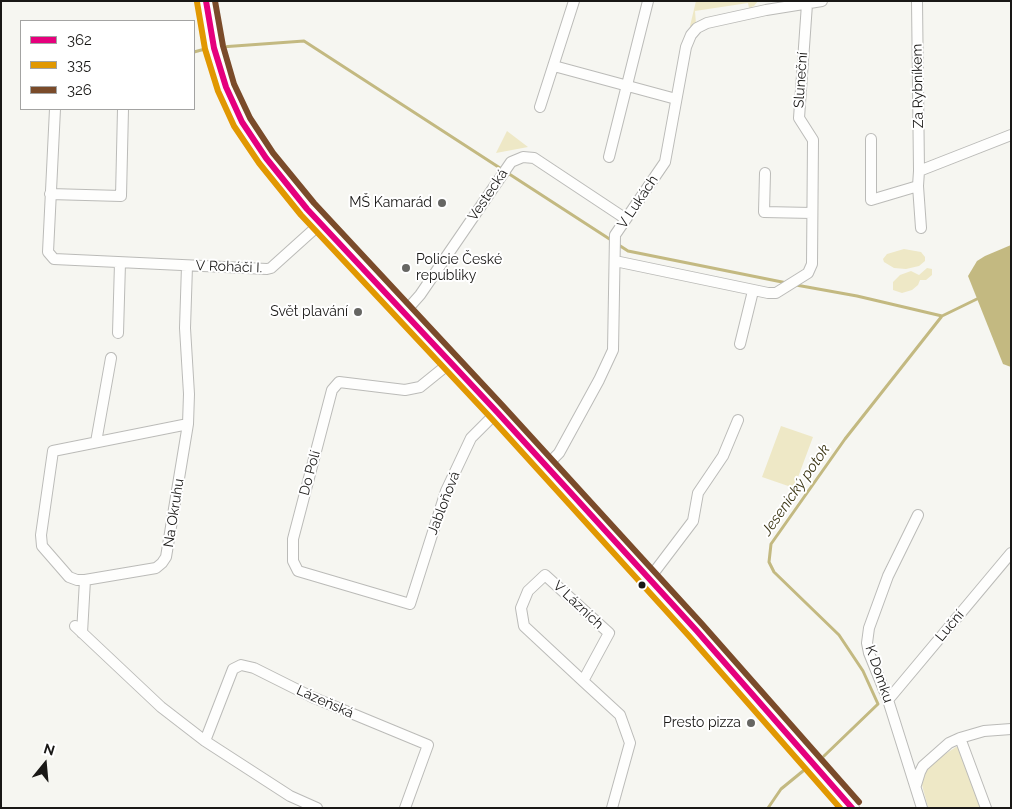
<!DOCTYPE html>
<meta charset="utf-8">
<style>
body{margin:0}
#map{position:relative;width:1012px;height:809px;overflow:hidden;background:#f6f6f1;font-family:Raleway,sans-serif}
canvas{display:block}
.frame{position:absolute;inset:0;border:2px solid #191816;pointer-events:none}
.legend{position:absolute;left:20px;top:20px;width:175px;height:90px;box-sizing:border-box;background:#fff;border:1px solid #a3a3a2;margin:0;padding:6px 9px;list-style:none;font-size:15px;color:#191816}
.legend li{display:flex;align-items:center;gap:10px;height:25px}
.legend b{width:25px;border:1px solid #a3a3a2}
.north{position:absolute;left:20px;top:739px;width:50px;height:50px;-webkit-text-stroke:4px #fff;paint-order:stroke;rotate:17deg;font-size:14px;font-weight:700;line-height:20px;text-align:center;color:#191816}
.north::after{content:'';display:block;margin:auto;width:18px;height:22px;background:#191816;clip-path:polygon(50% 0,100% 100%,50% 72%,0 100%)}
</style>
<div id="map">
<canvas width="1012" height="809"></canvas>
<div class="frame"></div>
<ul class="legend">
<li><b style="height:6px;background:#e5007d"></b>362</li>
<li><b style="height:6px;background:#e19802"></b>335</li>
<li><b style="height:6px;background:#7a4b2a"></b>326</li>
</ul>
<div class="north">N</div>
</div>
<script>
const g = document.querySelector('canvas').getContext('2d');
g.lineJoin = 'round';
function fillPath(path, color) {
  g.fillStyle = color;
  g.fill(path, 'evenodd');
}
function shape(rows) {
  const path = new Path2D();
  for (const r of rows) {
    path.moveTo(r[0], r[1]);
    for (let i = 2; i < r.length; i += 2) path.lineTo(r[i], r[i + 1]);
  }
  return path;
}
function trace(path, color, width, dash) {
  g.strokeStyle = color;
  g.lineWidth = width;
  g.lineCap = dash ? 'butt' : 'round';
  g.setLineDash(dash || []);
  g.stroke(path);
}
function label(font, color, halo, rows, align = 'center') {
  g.font = font + ' Raleway,sans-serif';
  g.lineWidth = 4;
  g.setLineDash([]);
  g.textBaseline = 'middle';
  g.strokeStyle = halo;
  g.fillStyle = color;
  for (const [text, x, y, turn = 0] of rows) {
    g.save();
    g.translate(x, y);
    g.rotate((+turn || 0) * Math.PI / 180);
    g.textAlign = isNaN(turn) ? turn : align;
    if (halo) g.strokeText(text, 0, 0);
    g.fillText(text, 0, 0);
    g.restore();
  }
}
const green = shape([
 [696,1,758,1,754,6,749,8,748,3,695,11,696,24,691,27,690,26],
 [507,131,528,147,496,153],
 [904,249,921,252,925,257,925,261,919,266,906,269,894,268,884,262,883,259,887,254],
 [927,268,932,269,932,275,926,280,920,280,918,285,912,290,902,293,893,290,893,282,900,275,911,271,919,275],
 [781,426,813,437,794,488,762,477],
 [956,747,958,747,981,808,928,808,921,781,923,775,936,760]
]);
const water = shape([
 [1011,245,1011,367,1003,364,968,276,977,261,985,256]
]);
const stream = shape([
 [221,47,304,41,628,251,787,283],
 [194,52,205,49],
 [796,285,857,296,942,316],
 [824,756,878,704,863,671,839,635,774,572,769,562,771,544,845,439,942,316,979,298],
 [768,808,781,789,803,771]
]);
const minor = shape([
 [917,1,919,171,918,186,921,228],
 [554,66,676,99],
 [540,107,574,1],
 [55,109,48,252,54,259,267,269,271,268,321,223],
 [871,139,871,200,918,186],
 [609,157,648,1],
 [919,171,1011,135],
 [765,173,764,212,812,213],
 [50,194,121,196,123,109],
 [615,261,768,293,776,293,808,273,812,264,813,140,799,118,807,4],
 [187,266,185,328,189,394,188,424,166,557,162,563,156,568,85,580,77,580,69,577,42,546,41,535,53,451,188,424],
 [404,313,420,295,511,162,523,157,534,158,626,219],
 [118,333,120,263],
 [740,344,753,291],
 [451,362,420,387,405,390,339,382,332,390,293,539,293,561,298,571,410,604,446,491,471,438,497,412],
 [96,442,111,358],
 [546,466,559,453,599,380,613,350,615,235,665,162,686,47,691,35,697,28,707,23,766,10,822,1],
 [918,515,888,576,869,628,867,643,869,653,888,700,922,808],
 [649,579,693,521,698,493,723,456,738,420],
 [75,626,161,707,205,741,290,796,317,808],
 [82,633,85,580],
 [583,681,609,633,545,575,528,591,521,608,524,626,583,681,620,715,630,743,612,808],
 [888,700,1011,553],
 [960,738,986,808],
 [205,741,233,669,241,665,254,668,312,697,428,745,405,808],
 [916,785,920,772,923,766,949,743,960,738,984,731,1011,729]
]);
const secondary = shape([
 [206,1,214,48,226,87,242,122,266,158,307,209,497,412,696,630,852,808]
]);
const bus1 = shape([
 [206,1,214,48,226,87,242,122,266,158,307,209,497,412,696,630,852,808]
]);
const bus2 = shape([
 [197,2,205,49,218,91,234,126,259,163,301,215,491,418,689,636,840,808]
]);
const bus3 = shape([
 [215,1,223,46,234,84,250,118,273,153,314,203,503,406,702,624,859,802]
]);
const markers = [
 [442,203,5,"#666663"],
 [406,268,5,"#666663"],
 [358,312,5,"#666663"],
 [642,585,4.5,"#191816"],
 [751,723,5,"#666663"]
];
const streetNames = [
 ["Sluneční",801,80,-86],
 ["Za Rybníkem",918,86,-91],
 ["Vestecká",488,195,-56],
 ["V Lukách",638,202,-56],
 ["V Roháči I.",229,267,2],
 ["Do Polí",310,473,-75],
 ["Jabloňová",444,503,-69],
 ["Na Okruhu",174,513,-81],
 ["V Lázních",578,605,43],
 ["Luční",950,626,-50],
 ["K Domku",879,674,71],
 ["Lázeňská",325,702,24]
];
const poiNames = [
 ["MŠ Kamarád",432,203],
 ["Policie České",416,260,"left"],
 ["republiky",416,276,"left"],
 ["Svět plavání",348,312],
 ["Presto pizza",741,723]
];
const waterNames = [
 ["Jesenický potok",796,490,-55]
];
fillPath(green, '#eee8c6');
fillPath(water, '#c3b981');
trace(stream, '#c3b981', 3);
trace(minor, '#bbbbb8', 12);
trace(secondary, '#bbbbb8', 16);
trace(minor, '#fefefd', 10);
trace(secondary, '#fefefd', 14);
trace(bus1, '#e5007d', 6);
trace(bus2, '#e19802', 6);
trace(bus3, '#7a4b2a', 6);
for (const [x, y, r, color] of markers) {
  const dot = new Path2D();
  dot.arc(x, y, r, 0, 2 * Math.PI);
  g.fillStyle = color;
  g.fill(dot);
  trace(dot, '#fff', 2);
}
label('14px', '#191816', '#fff', streetNames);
label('14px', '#191816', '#fff', poiNames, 'right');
label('italic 15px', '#3c3614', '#fff', waterNames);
</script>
